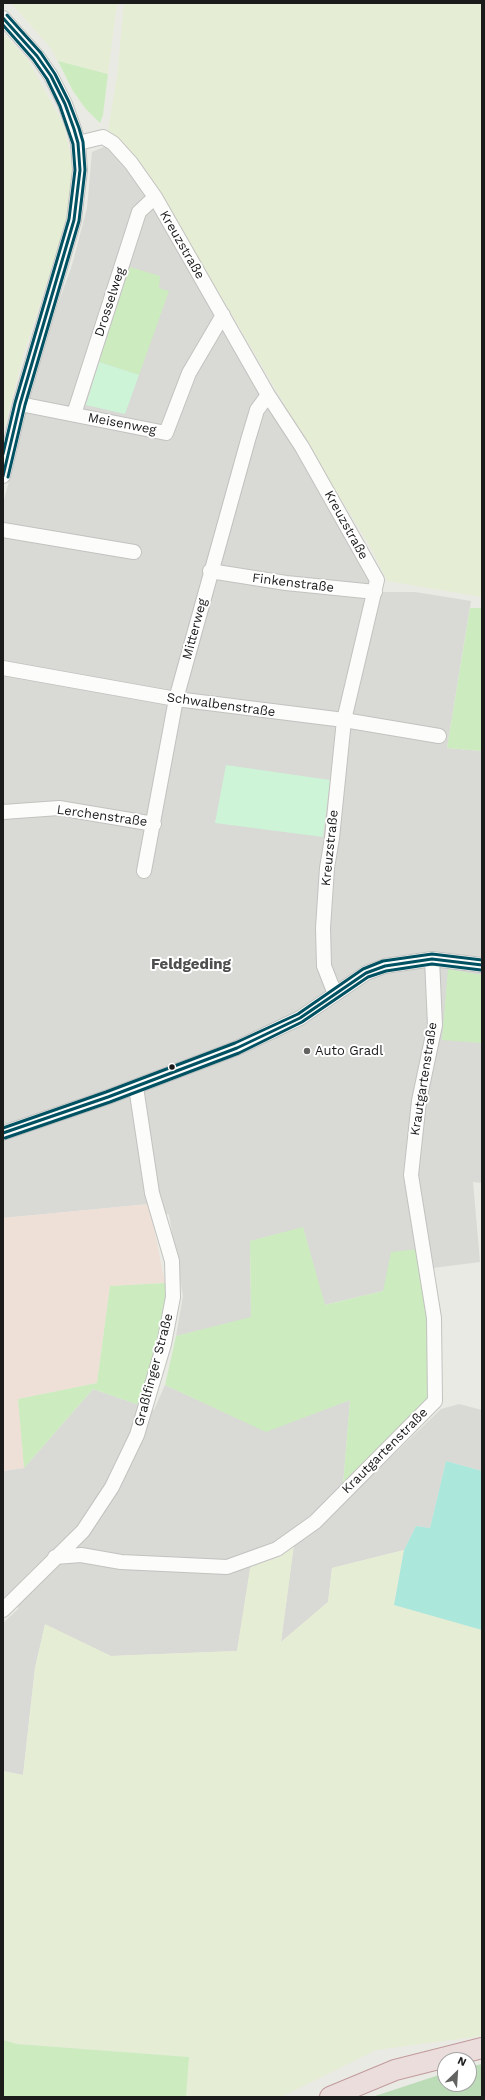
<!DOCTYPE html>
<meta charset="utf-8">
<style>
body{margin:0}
#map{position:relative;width:485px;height:2100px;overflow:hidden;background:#eaeae4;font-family:"Work Sans",sans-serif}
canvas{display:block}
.frame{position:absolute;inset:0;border:4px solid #1b1b1b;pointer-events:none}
.north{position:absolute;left:437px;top:2052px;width:40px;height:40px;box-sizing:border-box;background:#fff;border:1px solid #a4a4a4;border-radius:50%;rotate:25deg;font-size:11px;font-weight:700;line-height:16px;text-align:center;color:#1b1b1b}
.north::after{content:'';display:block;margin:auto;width:14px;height:18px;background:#636361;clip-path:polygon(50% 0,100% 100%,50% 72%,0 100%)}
</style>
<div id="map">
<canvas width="485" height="2100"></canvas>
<div class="frame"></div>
<div class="north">N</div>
</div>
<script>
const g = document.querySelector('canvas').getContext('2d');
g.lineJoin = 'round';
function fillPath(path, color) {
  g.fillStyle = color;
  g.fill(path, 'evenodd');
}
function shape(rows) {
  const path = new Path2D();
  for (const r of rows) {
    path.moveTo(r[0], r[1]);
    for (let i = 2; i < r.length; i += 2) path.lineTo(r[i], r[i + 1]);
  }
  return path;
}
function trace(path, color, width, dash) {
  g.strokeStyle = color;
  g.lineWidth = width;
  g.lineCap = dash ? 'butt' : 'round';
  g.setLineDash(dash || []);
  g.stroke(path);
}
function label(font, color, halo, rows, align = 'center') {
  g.font = font + ' "Work Sans",sans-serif';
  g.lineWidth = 4;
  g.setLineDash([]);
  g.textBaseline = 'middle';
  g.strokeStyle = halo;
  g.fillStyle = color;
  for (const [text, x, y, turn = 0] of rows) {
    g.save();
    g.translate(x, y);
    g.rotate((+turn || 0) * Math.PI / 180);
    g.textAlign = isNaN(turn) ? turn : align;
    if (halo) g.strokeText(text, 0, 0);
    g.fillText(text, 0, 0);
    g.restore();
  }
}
const residential = shape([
 [113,143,155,197,302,447,375,592,415,592,471,601,447,748,482,751,482,1183,473,1182,480,1262,433,1268,383,1291,324,1305,303,1228,250,1241,251,1318,176,1336,183,1296,169,1215,149,1204,3,1218,3,504,12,469,27,391,72,265,87,208,92,152],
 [165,1385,266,1431,350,1400,343,1485,313,1513,277,1543,253,1554,237,1651,111,1656,45,1625,35,1668,23,1775,3,1771,3,1623,19,1608,3,1597,3,1471,24,1468,93,1389,154,1410],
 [459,1404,482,1410,482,1471,446,1461,430,1528,416,1526,404,1550,332,1568,328,1602,281,1642,294,1544,317,1528,441,1409]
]);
const commercial = shape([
 [149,1204,165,1283,110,1286,97,1383,19,1399,24,1468,3,1471,3,1218]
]);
const farmland = shape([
 [11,3,117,3,108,74,58,61,50,47],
 [124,3,482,3,482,597,387,581,371,548,311,450,161,194,137,162,108,130,117,76],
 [3,33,28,60,64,125,74,172,67,220,24,353,3,433],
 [294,1544,281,1642,328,1602,332,1568,404,1550,394,1605,482,1630,482,2036,376,2050,281,2097,186,2097,189,2057,17,2044,3,2040,3,1771,23,1775,35,1668,45,1624,111,1656,237,1651,250,1568]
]);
const grass = shape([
 [58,61,108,74,103,115,100,123,85,108,73,91],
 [130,267,160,276,159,288,169,291,139,375,99,362],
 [470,608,482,608,482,751,447,748],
 [448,969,482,975,482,1043,442,1040],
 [303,1227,325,1305,383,1291,391,1252,419,1249,434,1321,435,1399,343,1485,350,1400,266,1432,165,1385,176,1336,251,1317,250,1241],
 [165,1283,165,1301,142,1406,93,1389,24,1468,18,1399,97,1383,110,1286],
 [3,2040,17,2044,189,2057,186,2097,3,2097]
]);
const forest = shape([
 [482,2064,482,2097,372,2097,445,2073,445,2084,469,2084,469,2067]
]);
const park = shape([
 [99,362,139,375,125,414,86,405],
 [226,765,330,780,323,837,215,823]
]);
const pitch = shape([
 [446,1461,482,1471,482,1630,394,1605,404,1550,416,1526,430,1528]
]);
const minor = shape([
 [3,18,37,56,51,76,65,104,74,129,78,143,80,170,74,220,20,404,3,476],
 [78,143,103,137,113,143,131,163,155,197,268,395,302,447,377,580,344,720,332,838,327,868,323,928,324,966,335,994],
 [20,404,166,433,189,373,223,315],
 [74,414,139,212,155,197],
 [3,530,134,552],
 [210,571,286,583,375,592],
 [3,668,176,699,344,720,439,736],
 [3,812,59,808,154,824],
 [144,871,176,699,248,440,257,410,268,395],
 [3,1133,108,1097,237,1048,300,1018,366,973,385,966,432,959,482,965],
 [55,1557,81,1555,121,1562,227,1567,277,1549,315,1522,435,1401,434,1318,411,1175,419,1101,435,1025,432,959],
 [3,1610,83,1531,112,1487,137,1435,164,1344,173,1297,172,1261,152,1193,136,1087]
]);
const highway = shape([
 [330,2097,395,2070,482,2048]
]);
const bus1 = shape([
 [3,18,37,56,51,76,65,104,74,129,78,143,80,170,74,220,20,404,3,476],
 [3,1133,108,1097,237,1048,300,1018,366,973,385,966,432,959,482,965]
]);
const bus2 = shape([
 [3,25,33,59,47,79,60,106,73,144,75,170,69,219,15,403,3,454],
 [5,1138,110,1102,239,1053,302,1022,368,977,386,971,432,964,481,970]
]);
const bus3 = shape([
 [7,15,41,53,55,74,69,102,79,128,83,142,85,170,79,221,25,405,8,477],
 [3,1128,106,1092,235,1043,298,1014,363,969,383,961,432,954,482,960]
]);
const markers = [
 [307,1051,4,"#636361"],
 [172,1067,3.5,"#1b1b1b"]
];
const streetNames = [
 ["Kreuzstraße",182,245,60],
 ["Drosselweg",110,302,-72],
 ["Meisenweg",122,424,11],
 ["Kreuzstraße",346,525,61],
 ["Finkenstraße",293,583,7],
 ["Mitterweg",195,629,-75],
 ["Schwalbenstraße",221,705,8],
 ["Lerchenstraße",102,816,8],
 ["Kreuzstraße",330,848,-84],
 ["Krautgartenstraße",424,1079,-81],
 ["Graßlfinger Straße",154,1370,-75],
 ["Krautgartenstraße",385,1451,-45]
];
const poiNames = [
 ["Auto Gradl",315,1051]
];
const quarterNames = [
 ["Feldgeding",191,965]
];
fillPath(residential, '#d9d9d5');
fillPath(commercial, '#eee0d7');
fillPath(farmland, '#e6edd5');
fillPath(grass, '#ccecbf');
fillPath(forest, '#bbdcb6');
fillPath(park, '#cef4d8');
fillPath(pitch, '#abe7db');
trace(minor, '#c2c2c0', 16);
trace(highway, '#c19a9b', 22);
trace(minor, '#fcfcfb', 14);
trace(highway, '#eadddc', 20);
trace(bus1, '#005262', 3);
trace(bus2, '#005262', 3);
trace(bus3, '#005262', 3);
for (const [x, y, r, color] of markers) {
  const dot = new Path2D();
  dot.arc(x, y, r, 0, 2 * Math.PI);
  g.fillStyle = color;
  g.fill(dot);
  trace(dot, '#fff', 1.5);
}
label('13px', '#1b1b1b', '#fff', streetNames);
label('13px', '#1b1b1b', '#fff', poiNames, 'left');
label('bold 15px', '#4e4e4e', '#fff', quarterNames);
</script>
